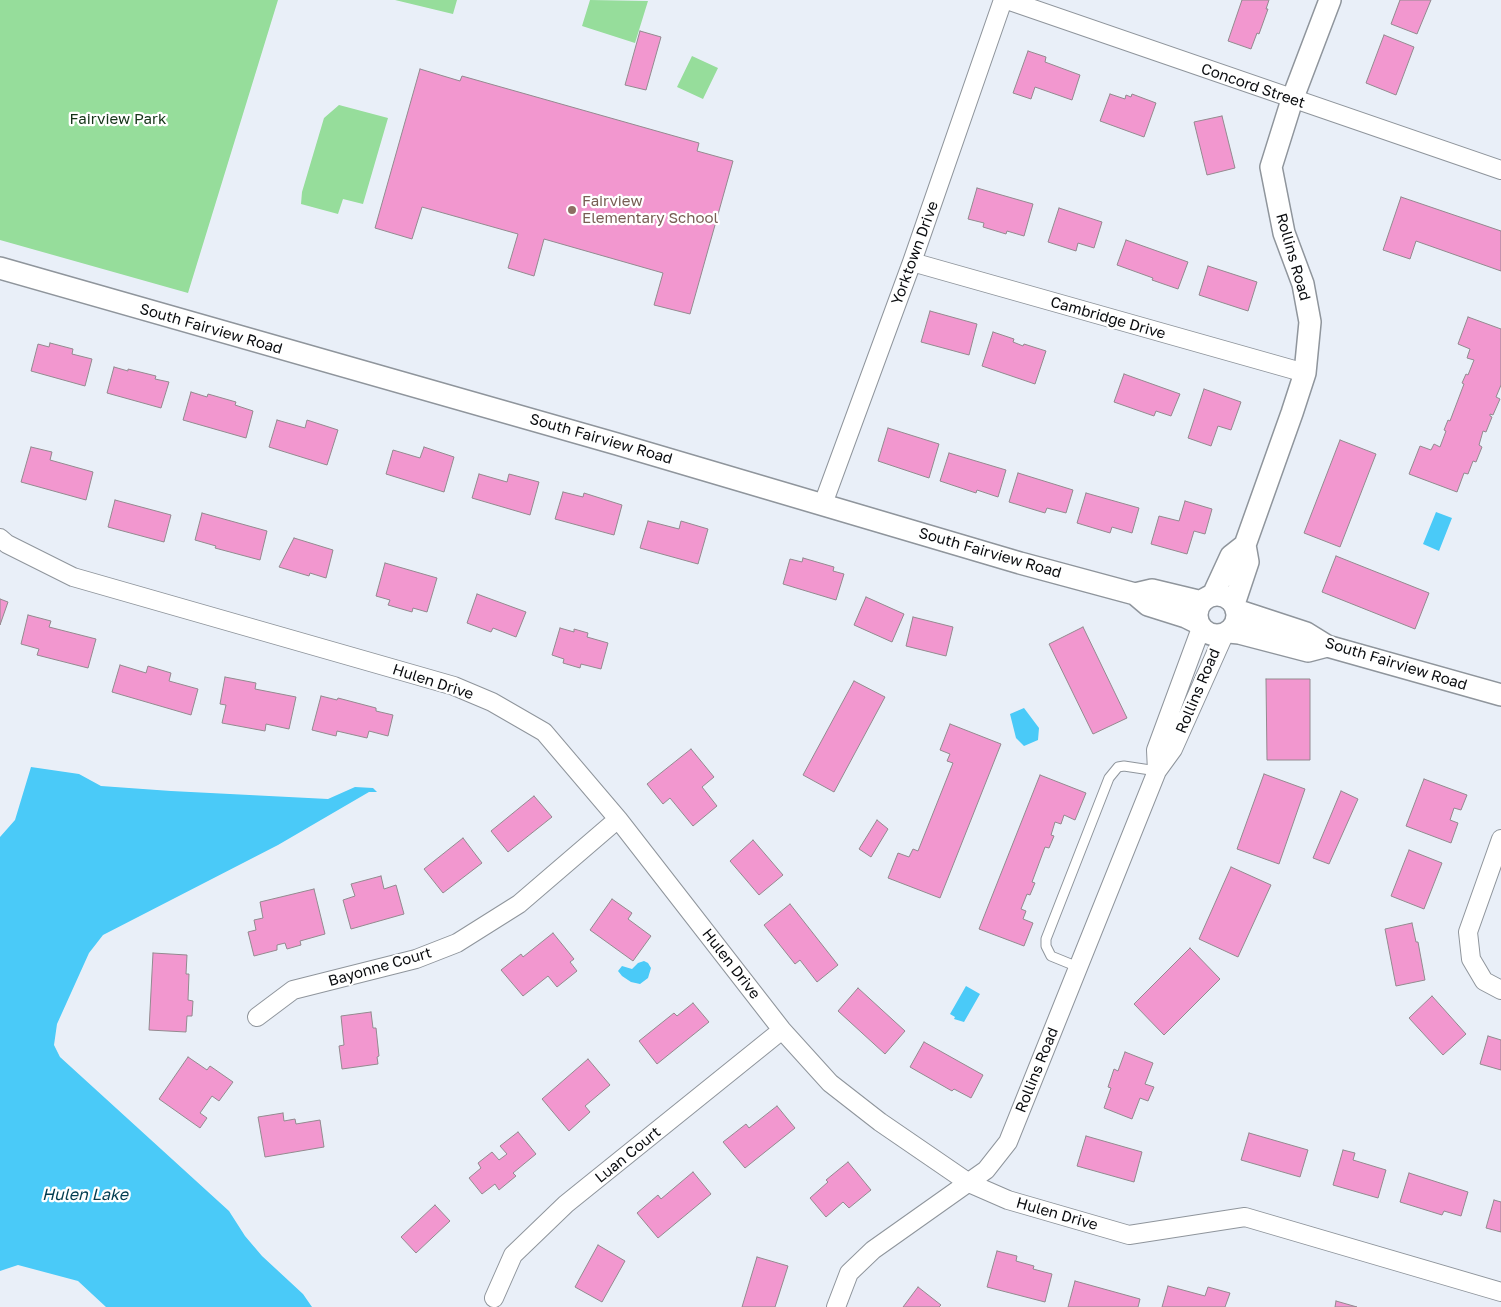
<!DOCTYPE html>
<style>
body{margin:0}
canvas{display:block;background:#e9eff8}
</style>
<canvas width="1501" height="1307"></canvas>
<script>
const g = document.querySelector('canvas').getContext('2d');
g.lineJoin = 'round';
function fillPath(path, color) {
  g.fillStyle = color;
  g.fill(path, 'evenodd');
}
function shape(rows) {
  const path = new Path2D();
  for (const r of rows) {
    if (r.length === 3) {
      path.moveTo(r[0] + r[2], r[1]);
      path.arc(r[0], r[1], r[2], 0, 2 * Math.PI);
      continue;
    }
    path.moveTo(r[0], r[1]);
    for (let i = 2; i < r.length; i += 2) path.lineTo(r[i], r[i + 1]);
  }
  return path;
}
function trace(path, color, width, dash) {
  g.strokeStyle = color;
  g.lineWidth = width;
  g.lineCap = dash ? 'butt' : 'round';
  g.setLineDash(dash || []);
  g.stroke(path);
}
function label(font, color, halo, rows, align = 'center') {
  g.font = font + ' "Golos Text",sans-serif';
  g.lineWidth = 4.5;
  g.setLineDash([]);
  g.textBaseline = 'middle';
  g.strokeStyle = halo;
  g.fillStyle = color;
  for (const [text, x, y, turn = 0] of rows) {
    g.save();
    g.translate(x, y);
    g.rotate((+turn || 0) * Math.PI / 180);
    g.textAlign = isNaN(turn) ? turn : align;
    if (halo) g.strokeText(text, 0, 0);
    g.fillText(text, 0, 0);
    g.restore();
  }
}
const green = shape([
 [0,0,278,0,188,293,0,240],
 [395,0,457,0,453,14],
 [590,0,648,1,635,43,582,26],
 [692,56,718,68,703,99,677,87],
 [339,105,388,118,363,204,343,199,338,214,301,204,302,192,324,118]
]);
const water = shape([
 [1436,512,1452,518,1439,551,1423,544],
 [1024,708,1039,728,1038,740,1024,746,1016,738,1010,714],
 [31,767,79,774,101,786,171,791,328,799,355,787,373,788,377,792,369,792,278,845,103,935,89,953,57,1024,54,1045,60,1057,229,1211,245,1236,262,1256,303,1294,312,1307,106,1307,78,1281,18,1265,0,1271,0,837,15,820],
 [644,961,648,963,651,968,648,978,640,984,631,982,622,976,618,971,622,966,632,969,638,963],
 [966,986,980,994,964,1022,954,1019,955,1017,950,1014]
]);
const building = shape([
 [1242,0,1269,0,1266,9,1268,9,1259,34,1257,33,1251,49,1228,41,1242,0],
 [1400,0,1431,0,1417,34,1391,24,1400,0],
 [640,31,661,37,646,90,625,85,640,31],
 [1384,35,1414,47,1396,95,1366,83,1384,35],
 [1028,51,1046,57,1045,62,1080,75,1072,100,1035,87,1031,99,1013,93,1028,51],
 [420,69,460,81,462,76,699,143,697,151,733,161,690,314,654,305,663,273,544,239,534,276,508,268,518,234,422,207,412,239,375,228,420,69],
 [1110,94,1125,99,1126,95,1131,97,1132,94,1156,103,1144,137,1100,121,1110,94],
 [1222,116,1235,168,1207,175,1194,122,1222,116],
 [977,188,1033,204,1024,236,1007,231,1006,234,983,227,984,223,968,219,977,188],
 [1401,197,1501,231,1501,271,1416,241,1410,259,1383,250,1401,197],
 [1059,208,1102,222,1094,248,1078,243,1076,251,1048,242,1059,208],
 [1126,240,1188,262,1178,289,1152,280,1153,278,1117,265,1126,240],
 [1208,266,1257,282,1248,311,1199,295,1208,266],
 [930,311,977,324,969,355,921,342,930,311],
 [1468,317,1501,329,1501,385,1496,397,1500,399,1493,415,1490,414,1490,416,1492,417,1486,432,1483,431,1479,445,1482,447,1476,462,1473,461,1468,474,1464,473,1457,492,1409,474,1420,446,1431,450,1434,444,1440,447,1446,431,1444,430,1448,420,1450,421,1464,384,1462,383,1466,374,1468,375,1474,360,1467,358,1470,349,1458,344,1468,317],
 [993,332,1014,339,1013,342,1023,346,1024,344,1046,351,1035,384,982,366,993,332],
 [50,343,73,349,72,354,92,359,85,386,31,371,38,344,49,347,50,343],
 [114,367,128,371,128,369,156,376,155,379,169,382,161,408,107,393,114,367],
 [1124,374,1180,394,1171,416,1156,411,1154,416,1114,402,1124,374],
 [1204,389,1241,402,1231,430,1218,426,1211,446,1188,438,1204,389],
 [191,392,207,397,208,394,236,402,235,405,253,411,246,438,183,420,191,392],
 [277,420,305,428,307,420,338,430,327,465,269,447,277,420],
 [888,428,939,444,929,478,878,461,888,428],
 [1340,440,1376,454,1340,547,1304,533,1340,440],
 [31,447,52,452,50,460,93,472,86,500,21,482,31,447],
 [424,447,454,457,444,492,386,474,393,450,420,458,424,447],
 [949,453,1006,470,998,497,977,490,976,493,940,481,949,453],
 [1018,473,1073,490,1066,513,1047,508,1045,513,1009,502,1018,473],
 [479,474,507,482,509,474,539,482,530,515,472,498,479,474],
 [563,492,583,497,584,493,622,505,614,535,555,519,563,492],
 [1086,493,1139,508,1132,533,1112,527,1110,533,1077,523,1086,493],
 [115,500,171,515,164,542,108,527,115,500],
 [1185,501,1212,509,1205,534,1194,531,1187,554,1151,544,1159,516,1179,521,1185,501],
 [202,513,267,531,260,560,215,548,216,546,195,540,202,513],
 [648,521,679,529,681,521,708,529,698,564,640,548,648,521],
 [294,538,333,550,326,578,310,573,309,576,279,567,294,538],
 [1336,556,1429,593,1415,629,1322,592,1336,556],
 [803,558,834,567,833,571,844,574,836,600,783,584,790,559,802,562,803,558],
 [385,563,437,578,427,612,413,608,412,612,388,605,390,600,376,596,385,563],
 [477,594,526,612,516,637,493,628,491,632,467,623,477,594],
 [866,597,904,614,892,642,854,625,866,597],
 [0,599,8,602,0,625,0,599],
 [28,615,51,621,49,627,96,639,88,668,37,655,39,649,21,644,28,615],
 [913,617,953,627,946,656,906,646,913,617],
 [1083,627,1127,718,1093,734,1049,644,1083,627],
 [560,628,574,632,574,629,588,633,587,637,608,643,601,669,581,664,580,668,563,663,564,659,552,655,560,628],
 [120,665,146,673,148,666,171,673,169,681,198,689,191,715,112,692,120,665],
 [225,677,256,683,255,689,296,697,289,729,266,724,265,731,222,723,226,705,220,704,225,677],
 [1266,679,1310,679,1310,760,1267,760,1266,679],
 [854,681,885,697,834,792,803,775,854,681],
 [321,696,337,700,338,698,376,708,376,711,393,715,388,736,369,731,367,738,337,731,336,736,312,730,321,696],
 [950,724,1001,744,940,898,888,878,898,853,909,857,913,849,918,851,953,763,947,761,950,754,940,750,950,724],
 [691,749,714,777,702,787,717,806,693,826,670,798,663,804,647,784,691,749],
 [1264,774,1305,789,1279,864,1237,849,1264,774],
 [1040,775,1086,793,1075,820,1064,815,1061,824,1055,822,1051,835,1054,836,1049,848,1045,847,1032,882,1035,883,1030,895,1027,894,1021,909,1026,911,1023,919,1033,923,1024,946,979,929,1040,775],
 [1424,779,1467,795,1461,810,1454,808,1450,820,1458,823,1451,843,1406,826,1424,779],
 [1341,791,1358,799,1329,864,1313,858,1341,791],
 [534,796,552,817,508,852,491,831,534,796],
 [877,820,888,829,871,857,859,849,877,820],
 [463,838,482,863,443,893,424,869,463,838],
 [753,840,783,875,759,895,730,861,753,840],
 [1409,850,1442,863,1424,909,1391,896,1409,850],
 [1231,867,1271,885,1238,957,1199,939,1231,867],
 [381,876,384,889,396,885,404,914,351,929,343,900,355,896,351,884,381,876],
 [314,889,325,934,300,941,301,945,287,949,285,943,277,945,277,950,254,956,248,932,256,930,254,920,263,918,260,902,314,889],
 [612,899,632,913,628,919,651,936,633,961,590,930,612,899],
 [790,904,838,965,817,982,800,960,795,964,764,925,790,904],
 [1412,923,1416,942,1418,942,1425,980,1396,986,1385,929,1412,923],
 [553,933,574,959,570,962,577,971,557,987,548,976,523,996,501,970,521,954,523,957,553,933],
 [1190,948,1220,979,1164,1035,1134,1004,1190,948],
 [153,953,187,955,186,974,189,974,188,1000,193,1001,192,1016,187,1016,186,1032,149,1030,153,953],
 [858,988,905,1031,885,1054,838,1011,858,988],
 [1432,996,1466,1034,1443,1055,1409,1018,1432,996],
 [693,1003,709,1022,657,1064,639,1041,674,1013,677,1016,693,1003],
 [371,1012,373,1028,376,1028,379,1056,377,1057,378,1064,342,1069,339,1046,344,1045,341,1016,371,1012],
 [1488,1036,1501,1040,1501,1070,1480,1064,1488,1036],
 [924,1042,983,1075,971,1098,954,1089,952,1091,910,1067,924,1042],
 [1125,1052,1153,1063,1145,1084,1154,1087,1148,1101,1140,1098,1132,1119,1104,1108,1111,1088,1108,1087,1114,1069,1118,1071,1125,1052],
 [188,1057,207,1070,210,1066,233,1082,219,1101,212,1096,200,1113,207,1118,200,1128,159,1099,188,1057],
 [588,1059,610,1085,585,1106,590,1112,569,1131,542,1099,588,1059],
 [777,1106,795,1128,745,1168,723,1142,746,1124,749,1128,777,1106],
 [283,1113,284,1121,295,1119,296,1124,320,1120,324,1147,265,1157,258,1117,283,1113],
 [518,1132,536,1154,513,1173,516,1176,499,1190,495,1184,482,1194,469,1178,481,1168,478,1163,492,1152,499,1160,507,1154,500,1146,518,1132],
 [1249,1133,1308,1150,1300,1177,1241,1160,1249,1133],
 [1086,1136,1142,1152,1134,1182,1077,1166,1086,1136],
 [1343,1150,1355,1153,1353,1160,1386,1170,1378,1198,1333,1185,1343,1150],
 [848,1162,871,1190,849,1208,843,1202,826,1217,810,1198,828,1182,826,1180,848,1162],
 [693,1172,711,1194,658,1238,637,1213,658,1195,661,1199,693,1172],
 [1409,1173,1468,1192,1461,1216,1444,1211,1442,1215,1400,1202,1409,1173],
 [1494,1200,1501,1202,1501,1232,1486,1228,1494,1200],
 [435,1205,450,1221,416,1253,401,1237,435,1205],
 [598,1245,625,1261,602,1302,575,1287,598,1245],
 [997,1251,1017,1256,1016,1261,1034,1266,1033,1269,1052,1274,1045,1302,987,1287,997,1251],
 [757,1257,788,1266,775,1307,742,1307,757,1257],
 [1075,1281,1140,1299,1138,1307,1068,1307,1075,1281],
 [1168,1286,1205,1296,1208,1287,1230,1293,1225,1307,1162,1307,1168,1286],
 [918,1287,941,1305,939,1307,903,1307,918,1287],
 [1336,1301,1357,1307,1335,1307,1336,1301]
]);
const service = shape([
 [1078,967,1051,956,1046,946,1046,939,1109,778,1118,767,1124,766,1157,771]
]);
const minor = shape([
 [1007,0,1501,170],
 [912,262,1305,373],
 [823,504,912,262,1003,0],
 [0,538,7,544,73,577,454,686,492,702,544,732,618,819,782,1030,830,1083,880,1122,969,1183,1008,1200,1129,1235,1245,1217,1501,1292],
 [1157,771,1156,750,1201,628],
 [1501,839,1468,932,1471,959,1484,981,1501,990],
 [257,1017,293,990,416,959,457,943,519,904,618,819],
 [494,1298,513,1255,566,1204,782,1030],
 [836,1307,849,1273,873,1250,986,1170,1008,1142,1157,771,1173,749,1224,635]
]);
const tertiary = shape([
 [0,268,617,444,1020,563,1135,594,1152,590,1202,602],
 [1135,594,1148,605,1186,617,1198,623],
 [1217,615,20],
 [1213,595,1231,556,1245,545],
 [1234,604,1248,562,1245,545,1292,413,1305,373,1310,322,1303,284,1284,233,1271,167,1292,100,1330,0],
 [1236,610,1306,633,1327,646,1501,695],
 [1229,632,1239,633,1308,651,1327,646]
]);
const markers = [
 [572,210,5,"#8d6e63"]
];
const streetNames = [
 ["Concord Street",1253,86,19],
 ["Yorktown Drive",915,253,-70],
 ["Rollins Road",1293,257,74],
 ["Cambridge Drive",1108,318,16],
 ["South Fairview Road",211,329,16],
 ["South Fairview Road",601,439,16],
 ["South Fairview Road",990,553,16],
 ["South Fairview Road",1396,664,17],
 ["Hulen Drive",433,682,18],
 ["Rollins Road",1198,691,-67],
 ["Hulen Drive",731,964,52],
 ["Bayonne Court",380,967,-16],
 ["Rollins Road",1037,1070,-68],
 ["Luan Court",628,1155,-39],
 ["Hulen Drive",1057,1214,16]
];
const parkNames = [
 ["Fairview Park",118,119]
];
const educationNames = [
 ["Fairview",582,201],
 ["Elementary School",582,218]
];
const waterNames = [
 ["Hulen Lake",85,1195]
];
fillPath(green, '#96dd9b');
fillPath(water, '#4acaf8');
fillPath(building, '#f297cf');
trace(building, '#938a8f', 1);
trace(service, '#8f959c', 11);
trace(minor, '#8f959c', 20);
trace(tertiary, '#8f959c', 24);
trace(service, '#fff', 9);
trace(minor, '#fff', 18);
trace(tertiary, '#fff', 21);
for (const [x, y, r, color] of markers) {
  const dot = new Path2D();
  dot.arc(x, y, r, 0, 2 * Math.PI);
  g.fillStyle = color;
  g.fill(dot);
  trace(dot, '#fff', 2);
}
label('15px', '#0a0c0f', '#fff', streetNames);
label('15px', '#143418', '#fff', parkNames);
label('15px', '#785e54', '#fff', educationNames, 'left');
label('italic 16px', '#023d50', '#fff', waterNames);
</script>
